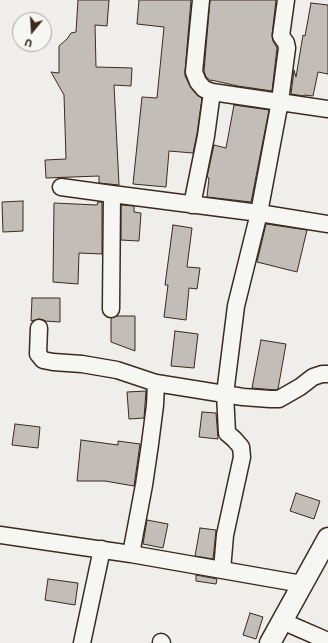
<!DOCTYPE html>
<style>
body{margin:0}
#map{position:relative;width:328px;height:643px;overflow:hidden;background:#efeeea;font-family:Itim,sans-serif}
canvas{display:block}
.north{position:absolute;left:12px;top:12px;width:40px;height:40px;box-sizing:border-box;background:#f6f6f2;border:1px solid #aba49d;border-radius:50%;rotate:198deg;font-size:11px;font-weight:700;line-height:16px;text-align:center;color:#3b2a1e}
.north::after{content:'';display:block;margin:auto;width:14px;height:18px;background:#3b2a1e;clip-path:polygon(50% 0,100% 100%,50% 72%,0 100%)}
</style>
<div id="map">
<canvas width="328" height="643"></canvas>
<div class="north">U</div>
</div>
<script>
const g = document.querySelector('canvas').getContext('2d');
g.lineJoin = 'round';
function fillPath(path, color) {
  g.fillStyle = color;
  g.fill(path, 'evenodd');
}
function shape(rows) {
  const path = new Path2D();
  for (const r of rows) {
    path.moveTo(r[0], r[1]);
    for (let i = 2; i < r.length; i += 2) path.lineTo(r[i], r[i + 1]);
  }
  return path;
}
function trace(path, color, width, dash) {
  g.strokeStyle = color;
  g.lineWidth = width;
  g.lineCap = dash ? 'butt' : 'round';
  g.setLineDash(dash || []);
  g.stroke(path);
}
const building = shape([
 [78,0,109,0,107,26,95,25,96,67,132,68,131,86,114,85,119,185,99,183,99,176,46,178,45,160,66,159,64,95,51,72,59,73,59,46,67,39,71,33,76,32,78,0],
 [139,0,191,0,185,71,185,76,191,88,197,95,202,98,197,134,193,153,169,151,166,187,133,184,142,97,157,98,164,27,137,24,139,0],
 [210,0,276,0,272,35,273,41,277,48,272,91,238,86,211,80,211,81,206,77,204,71,210,0],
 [311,3,328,5,328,74,318,72,313,96,304,95,304,96,291,94,294,70,296,77,303,35,305,36,311,3],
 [234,105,269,110,251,202,207,197,209,178,207,177,214,145,226,148,234,105],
 [23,201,23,231,3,232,2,202,23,201],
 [98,202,102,202,102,254,79,253,78,284,53,282,54,203,97,205,98,202],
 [121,205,134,206,134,212,141,213,139,241,121,240,121,205],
 [266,224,307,230,297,272,257,262,266,224],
 [173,225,192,228,187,267,200,268,197,289,189,288,186,320,164,317,168,285,165,285,173,225],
 [32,298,60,298,60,322,45,321,44,320,39,319,31,321,32,298],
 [117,316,135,316,135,351,111,342,111,318,117,316],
 [175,331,198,334,194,368,171,366,175,331],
 [261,340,286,344,278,389,276,390,252,388,261,340],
 [146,391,144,418,129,419,127,392,146,391],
 [202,412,216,413,218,439,199,437,202,412],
 [15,424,40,427,38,448,12,445,15,424],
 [81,440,118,445,118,441,140,444,134,486,105,481,77,481,81,440],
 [296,493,320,501,314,519,290,511,296,493],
 [147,520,168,524,163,548,143,544,147,520],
 [200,528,216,530,213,559,195,556,200,528],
 [196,575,217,579,216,584,196,581,196,575],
 [48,579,78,583,75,605,45,600,48,579],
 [250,613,263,617,256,639,243,635,250,613]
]);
const minor = shape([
 [201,0,194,72,198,82,204,89,212,92,328,109],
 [61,187,112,194,259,213,328,224],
 [192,205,206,136,212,92],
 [111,309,112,194],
 [39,328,38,354,43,360,53,362,82,364,117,370,156,383,243,397,270,399,279,399,300,387,313,377,322,374,328,374],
 [0,535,131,554,302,584],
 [131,554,144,485,150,444,155,405,156,383],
 [222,570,225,535,242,457,241,447,234,439,227,433,225,394,236,306,259,213,280,101,287,48,286,43,281,36,286,0],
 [282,621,328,641],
 [161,642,162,643],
 [82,643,102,549]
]);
const tertiary = shape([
 [270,643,328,538]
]);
fillPath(building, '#c2bdb7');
trace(building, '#3b2a1e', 1);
trace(minor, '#3b2a1e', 19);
trace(tertiary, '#3b2a1e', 23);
trace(minor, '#f6f6f2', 16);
trace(tertiary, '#f6f6f2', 20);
</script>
